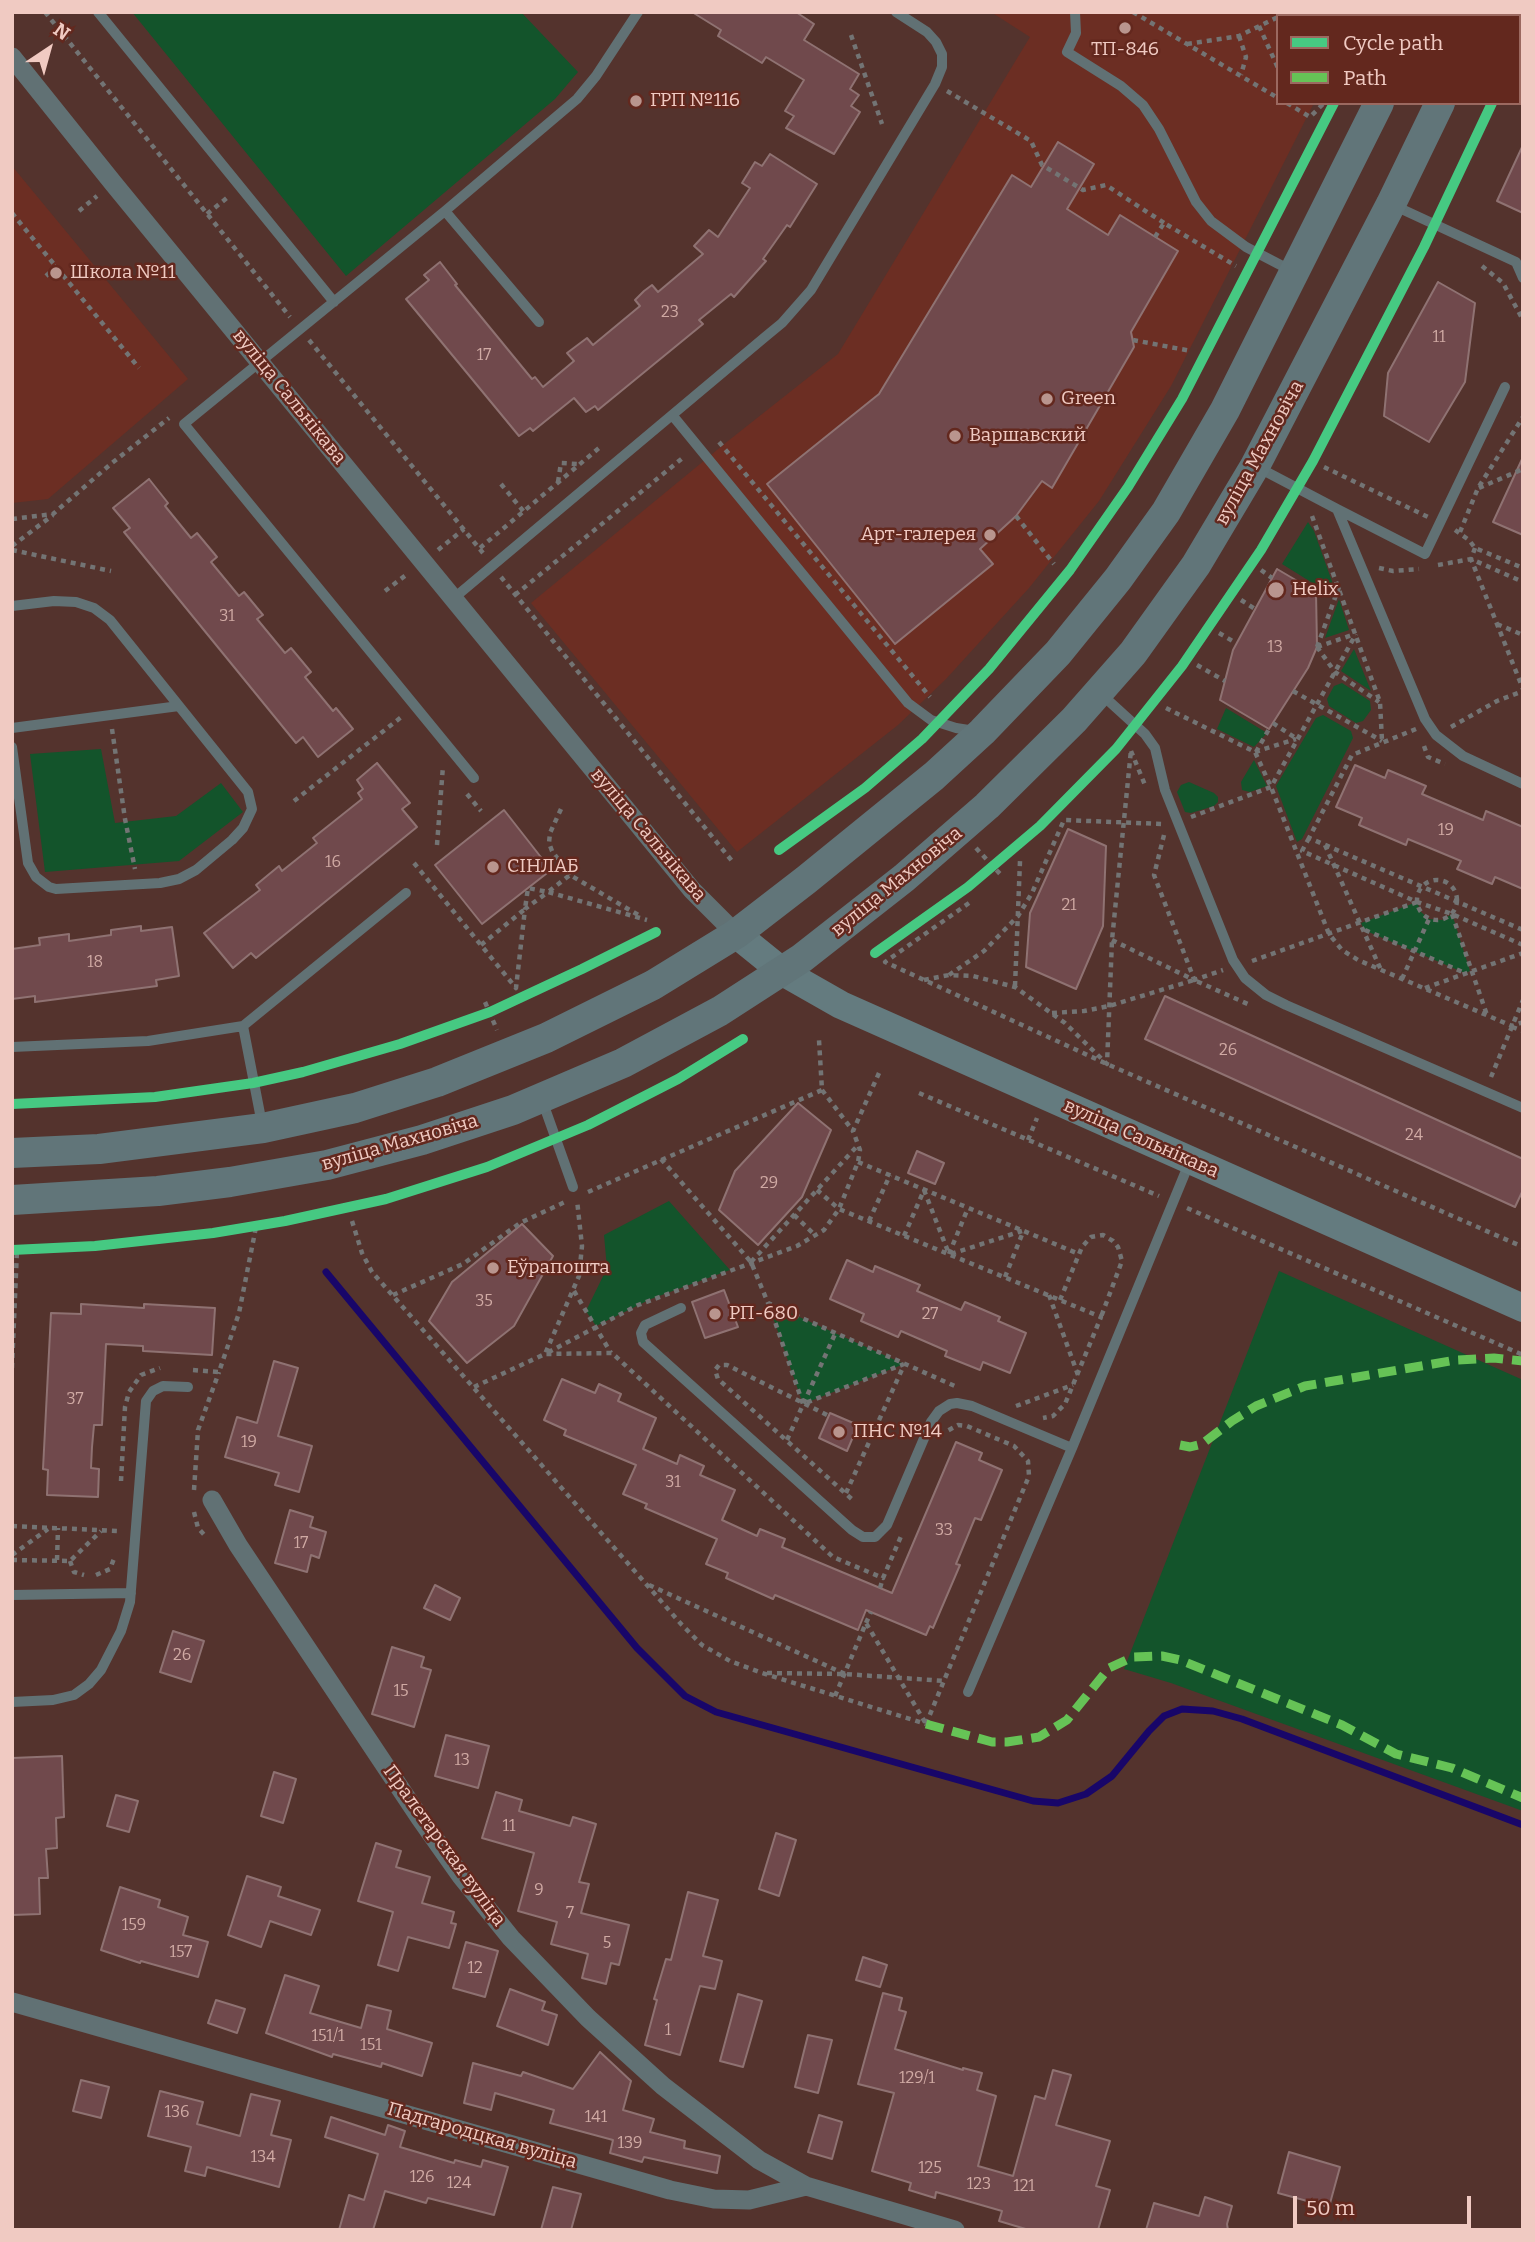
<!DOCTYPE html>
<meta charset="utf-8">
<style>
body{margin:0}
#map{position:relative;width:1535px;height:2242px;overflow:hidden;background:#54332d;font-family:Bitter,serif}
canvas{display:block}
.frame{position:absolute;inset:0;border:14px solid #f0cac2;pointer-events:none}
.legend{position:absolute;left:1276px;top:14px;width:245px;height:91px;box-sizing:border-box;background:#63281e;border:2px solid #9b6960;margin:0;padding:9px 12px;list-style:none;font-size:21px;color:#f0cac2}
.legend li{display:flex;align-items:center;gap:14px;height:35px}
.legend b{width:35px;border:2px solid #9b6960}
.north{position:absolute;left:14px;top:14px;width:70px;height:70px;-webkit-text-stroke:5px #63281e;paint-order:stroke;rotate:36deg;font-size:19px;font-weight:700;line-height:28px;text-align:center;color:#f0cac2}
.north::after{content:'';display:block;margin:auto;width:24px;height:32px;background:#f0cac2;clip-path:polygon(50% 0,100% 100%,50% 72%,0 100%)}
.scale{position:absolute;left:1293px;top:2196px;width:178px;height:32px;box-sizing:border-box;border:4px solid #f0cac2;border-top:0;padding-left:9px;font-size:21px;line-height:24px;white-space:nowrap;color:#f0cac2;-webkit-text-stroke:5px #63281e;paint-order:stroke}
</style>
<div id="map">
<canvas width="1535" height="2242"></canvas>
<div class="frame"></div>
<ul class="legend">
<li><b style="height:9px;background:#46c982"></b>Cycle path</li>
<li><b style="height:9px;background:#66c356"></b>Path</li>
</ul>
<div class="north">N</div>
<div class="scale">50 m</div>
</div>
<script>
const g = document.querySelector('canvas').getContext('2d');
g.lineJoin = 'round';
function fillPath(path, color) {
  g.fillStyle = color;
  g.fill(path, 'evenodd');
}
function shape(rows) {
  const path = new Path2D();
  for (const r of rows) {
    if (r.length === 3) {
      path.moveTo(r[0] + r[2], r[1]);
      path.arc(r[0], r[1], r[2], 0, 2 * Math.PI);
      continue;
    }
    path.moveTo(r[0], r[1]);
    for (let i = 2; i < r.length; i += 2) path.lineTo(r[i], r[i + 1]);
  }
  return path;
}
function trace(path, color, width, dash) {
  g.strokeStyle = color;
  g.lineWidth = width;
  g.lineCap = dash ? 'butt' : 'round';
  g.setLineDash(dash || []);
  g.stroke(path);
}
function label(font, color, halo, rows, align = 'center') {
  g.font = font + ' Bitter,serif';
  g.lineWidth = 5;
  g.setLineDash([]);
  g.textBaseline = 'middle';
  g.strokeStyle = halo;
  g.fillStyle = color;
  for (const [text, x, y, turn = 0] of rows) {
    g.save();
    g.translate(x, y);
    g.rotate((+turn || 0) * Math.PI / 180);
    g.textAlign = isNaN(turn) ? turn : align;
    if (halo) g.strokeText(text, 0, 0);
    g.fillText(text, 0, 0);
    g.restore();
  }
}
const built = shape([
 [991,12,1360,12,1358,16,1278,16,1278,103,1314,103,1171,386,1099,501,1029,588,946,679,898,725,737,852,531,603,728,441,838,354,1030,37],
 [12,166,188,379,48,499,12,503]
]);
const green = shape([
 [132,12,521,12,578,72,555,99,346,276],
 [1308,522,1314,531,1334,587,1327,592,1282,564],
 [1339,599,1349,630,1325,638],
 [1354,649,1371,691,1341,671],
 [1342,683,1370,701,1371,710,1363,721,1356,723,1329,706,1327,699,1334,686],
 [1226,708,1267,733,1254,747,1217,729],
 [1323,715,1351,731,1353,738,1302,839,1297,842,1276,786,1316,718],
 [101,749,115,823,176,816,221,783,243,812,179,861,45,872,30,754],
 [1254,760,1267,786,1250,792,1242,790,1241,782],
 [1189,782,1214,793,1218,797,1218,802,1214,806,1191,813,1185,812,1177,792,1181,785],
 [1417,902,1421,912,1429,919,1442,920,1452,914,1470,971,1465,973,1364,930,1361,923],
 [669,1201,730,1270,651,1299,596,1326,586,1311,607,1268,604,1235],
 [1279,1271,1523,1380,1523,1811,1171,1683,1124,1669],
 [768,1303,904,1364,803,1404]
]);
const stream = shape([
 [326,1272,637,1648,685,1696,716,1712,1033,1801,1058,1803,1086,1794,1112,1776,1149,1731,1164,1716,1182,1709,1213,1711,1242,1719,1523,1825]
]);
const building = shape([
 [692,12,796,12,814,24,804,40,859,74,850,89,859,95,851,106,860,112,834,154,786,128,794,116,785,111,804,80,766,57,762,63,718,36,721,30,692,12],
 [1058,142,1094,164,1067,209,1108,235,1120,215,1178,251,1131,332,1134,347,1052,488,1042,481,1016,516,980,549,993,564,895,644,767,484,879,394,1012,175,1031,187,1058,142],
 [1523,145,1523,213,1497,201,1523,145],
 [770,154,817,184,790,227,787,225,763,259,766,261,734,297,731,294,699,320,703,324,598,410,595,406,586,412,574,398,533,431,530,428,519,436,406,299,429,280,424,275,440,262,457,284,455,285,532,379,535,377,543,387,574,361,567,353,587,338,593,345,640,306,635,300,644,291,652,285,658,292,703,254,694,246,709,230,718,237,750,188,742,183,755,162,762,166,770,154],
 [1438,282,1475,303,1465,382,1429,442,1384,416,1388,373,1438,282],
 [1523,457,1523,535,1493,522,1523,457],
 [149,479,168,503,165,506,191,538,197,533,217,557,211,562,239,596,244,592,263,615,257,619,285,653,291,648,311,672,305,677,333,711,336,708,353,729,318,757,303,737,296,743,124,532,130,528,113,508,149,479],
 [1277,569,1316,592,1317,647,1308,668,1269,729,1220,700,1233,650,1277,569],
 [377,763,410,803,402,809,417,827,256,958,251,953,233,968,204,933,260,890,256,885,279,866,282,871,317,843,313,838,362,799,358,793,363,789,357,780,377,763],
 [1355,765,1385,778,1388,770,1426,786,1422,794,1483,820,1486,811,1523,827,1523,889,1495,877,1492,884,1457,869,1461,861,1408,839,1406,845,1359,825,1362,818,1336,807,1355,765],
 [504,810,551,870,482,924,435,865,504,810],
 [1068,829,1106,846,1103,926,1076,989,1026,967,1030,913,1068,829],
 [141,926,141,931,172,927,179,976,156,980,157,986,35,1002,35,996,12,999,12,949,40,945,39,938,69,934,69,941,111,935,111,930,141,926],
 [1165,996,1523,1159,1523,1190,1515,1207,1145,1039,1165,996],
 [798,1103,831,1130,802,1197,758,1245,719,1210,735,1171,798,1103],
 [917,1151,944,1163,935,1184,908,1173,917,1151],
 [522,1224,553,1256,514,1326,467,1363,429,1321,452,1282,522,1224],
 [847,1260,873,1272,875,1266,920,1285,917,1291,961,1310,965,1302,1000,1317,998,1321,1026,1333,1010,1373,983,1362,980,1370,945,1356,947,1351,901,1331,898,1337,861,1321,864,1314,830,1299,847,1260],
 [724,1290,738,1327,705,1338,692,1302,724,1290],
 [81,1304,144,1308,144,1304,215,1308,212,1355,143,1351,143,1346,106,1344,102,1425,94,1425,92,1447,91,1468,99,1469,98,1497,47,1495,48,1470,43,1469,51,1313,81,1314,81,1304],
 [274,1361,298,1368,278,1436,312,1446,299,1492,275,1485,279,1473,225,1457,237,1417,257,1423,274,1361],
 [562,1379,595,1393,599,1384,621,1394,618,1401,656,1418,643,1449,677,1464,680,1455,704,1466,700,1475,735,1490,722,1520,757,1536,760,1529,785,1539,782,1547,892,1593,956,1442,982,1453,979,1460,1002,1470,981,1520,975,1518,956,1564,960,1565,933,1628,930,1626,926,1635,866,1610,858,1630,775,1595,773,1599,726,1578,728,1573,706,1564,717,1539,645,1508,647,1504,623,1494,636,1465,564,1435,566,1430,544,1420,562,1379],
 [830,1413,858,1425,847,1451,819,1438,830,1413],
 [290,1510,313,1517,310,1527,326,1532,319,1558,311,1555,307,1572,275,1563,290,1510],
 [435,1585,460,1598,450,1620,424,1608,435,1585],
 [173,1631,204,1641,191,1682,160,1672,173,1631],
 [392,1647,424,1657,421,1667,431,1670,414,1727,372,1714,392,1647],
 [446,1735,489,1746,478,1788,435,1776,446,1735],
 [62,1756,64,1817,56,1818,57,1848,46,1849,48,1878,39,1878,40,1914,12,1915,12,1758,62,1756],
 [274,1772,296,1779,283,1823,261,1816,274,1772],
 [496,1792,522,1800,519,1811,570,1826,573,1817,596,1824,579,1882,589,1884,581,1913,629,1925,619,1965,611,1963,606,1984,582,1978,588,1954,551,1944,557,1922,518,1911,534,1853,482,1838,496,1792],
 [116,1795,138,1801,129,1832,107,1826,116,1795],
 [776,1833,796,1840,779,1896,759,1889,776,1833],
 [376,1843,401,1851,396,1867,430,1877,422,1903,454,1912,451,1923,456,1924,449,1948,408,1937,398,1971,378,1965,393,1912,358,1901,376,1843],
 [247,1876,281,1887,278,1896,320,1910,311,1935,270,1921,261,1947,228,1935,247,1876],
 [120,1887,160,1900,158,1907,188,1917,183,1935,208,1942,198,1977,141,1961,140,1963,101,1950,120,1887],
 [688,1892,718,1900,703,1956,722,1961,715,1989,700,1986,680,2055,645,2045,657,2000,654,1999,666,1959,671,1960,688,1892],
 [466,1942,498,1951,485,1997,453,1988,466,1942],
 [863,1957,887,1965,880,1987,856,1980,863,1957],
 [285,1975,319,1986,310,2013,361,2028,367,2005,391,2011,387,2029,432,2043,422,2076,382,2063,381,2067,333,2054,332,2057,266,2033,285,1975],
 [510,1989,545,2002,542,2010,557,2015,548,2045,497,2026,510,1989],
 [883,1993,902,1998,899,2010,906,2012,895,2049,963,2070,963,2068,982,2073,977,2090,996,2096,978,2166,1013,2176,1035,2096,1045,2099,1053,2070,1071,2075,1056,2125,1110,2141,1096,2186,1110,2190,1098,2230,1029,2230,999,2221,1002,2211,936,2192,935,2198,909,2190,911,2183,872,2171,894,2093,858,2084,883,1993],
 [738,1994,762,2001,743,2067,720,2061,738,1994],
 [216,2000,245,2009,237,2033,208,2023,216,2000],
 [808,2035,832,2040,818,2093,795,2087,808,2035],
 [600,2052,631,2081,623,2110,654,2119,650,2132,685,2141,684,2148,720,2156,717,2173,644,2157,642,2162,610,2153,613,2140,550,2123,554,2110,495,2093,491,2110,464,2103,473,2063,521,2076,523,2072,573,2089,600,2052],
 [81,2080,109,2087,101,2118,73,2111,81,2080],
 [160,2091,203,2102,197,2124,240,2136,251,2094,280,2101,271,2135,291,2140,279,2187,207,2167,205,2176,185,2171,191,2147,148,2136,160,2091],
 [819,2115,842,2122,832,2159,808,2152,819,2115],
 [331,2117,385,2135,388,2125,405,2131,400,2147,454,2163,455,2160,481,2167,483,2160,508,2167,494,2215,428,2198,426,2203,385,2191,373,2230,339,2230,349,2195,364,2200,378,2154,325,2137,331,2117],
 [1289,2152,1340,2167,1329,2207,1278,2193,1289,2152],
 [553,2187,581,2194,571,2230,541,2230,553,2187],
 [1205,2197,1232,2206,1227,2224,1228,2230,1146,2230,1154,2203,1199,2216,1205,2197]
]);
const path = shape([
 [45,12,290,317],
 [1133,12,1278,98],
 [1379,16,1381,12],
 [1259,26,1278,68],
 [851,35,882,124],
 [1239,36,1246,57,1241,75],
 [1187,44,1239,36,1278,17],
 [1519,79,1523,81],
 [947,91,1031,141,1042,165,1083,190,1106,185,1164,223],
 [1287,103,1310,117,1324,103],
 [79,211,97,196],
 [12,213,139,368],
 [207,214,228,197],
 [1155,237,1164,223,1236,266],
 [1482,266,1503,283,1523,320],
 [46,276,57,266],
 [309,340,483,553],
 [1133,340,1191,351],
 [719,442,930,697],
 [1324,467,1428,517],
 [558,482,561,463,578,464],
 [501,484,524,512],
 [1479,488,1523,469],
 [1016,516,1054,564],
 [1312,516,1380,702,1382,741],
 [12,519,53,514,112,463,169,418],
 [1455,530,1469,540,1475,548,1523,568],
 [1460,532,1478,488,1523,417],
 [12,546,53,515],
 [480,548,599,448],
 [1475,548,1471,559,1523,689],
 [12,550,111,571],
 [438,550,464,529],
 [1438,565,1471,559,1523,582],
 [1379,568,1393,571,1419,569],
 [1261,570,1272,578],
 [501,577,732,861],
 [385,591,406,575],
 [515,595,685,456],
 [1241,600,1255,609],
 [1497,624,1523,635],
 [1219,633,1236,643],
 [1317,647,1335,672,1379,702],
 [1317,647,1339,587],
 [1317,647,1355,634],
 [1197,665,1225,681],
 [1293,691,1382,741],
 [1166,708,1255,752,1271,787,1329,934,1342,950,1358,960,1512,1026,1523,1022],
 [1273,723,1297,739],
 [1451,727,1497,701,1523,691],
 [112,729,125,819,135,869],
 [1416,729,1352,755,1309,838,1523,930],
 [1424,746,1428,757,1445,764],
 [1131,751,1145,785],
 [1255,752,1296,739],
 [1256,752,1269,729],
 [467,794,481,811],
 [294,801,404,715],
 [561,809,550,833,549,843,552,851,570,875],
 [1191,817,1271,787,1356,634],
 [1164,835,1154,875,1194,979],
 [1309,838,1302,851,1417,902,1452,914,1523,945],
 [437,845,443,766],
 [1325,845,1381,970],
 [976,848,1002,876],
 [414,863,516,988,525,909,548,892,647,920],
 [1437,900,20],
 [969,903,885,962,1107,1064,1523,1247],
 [1452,914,1487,1015],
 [1365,930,1465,973],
 [1112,940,1194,980,1223,970],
 [481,945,525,909,528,888,548,892,570,875,640,916],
 [1252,961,1417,902],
 [949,975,984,951,1018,916,1032,893,1064,820,1162,824],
 [1402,979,1429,919],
 [924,980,949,975,973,976,1015,987,1065,1023,1107,1064,1112,940,1131,750],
 [1015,986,1020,861],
 [1425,988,1523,953],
 [485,1002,497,1030],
 [1052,1013,1084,1011,1109,1006,1194,980,1250,1005],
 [1512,1027,1523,1031],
 [879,1073,853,1131,860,1150,858,1162,839,1209,824,1230,797,1246,638,1305,545,1354,612,1353,833,1557,883,1578,902,1534],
 [1491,1077,1523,1000],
 [822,1090,853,1131],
 [919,1093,1159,1196],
 [1028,1140,1037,1118],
 [661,1159,751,1262,768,1303,957,1387],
 [858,1162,1079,1254],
 [817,1190,839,1209,1101,1317,1065,1404,1053,1416,1043,1418],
 [924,1190,949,1254],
 [588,1192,822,1090,819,1040],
 [1187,1208,1523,1355],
 [794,1215,816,1236],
 [352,1221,362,1253,372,1272,682,1625,702,1645,730,1661,762,1673,926,1724],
 [869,1221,890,1175],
 [904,1236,924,1190],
 [949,1254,968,1208],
 [951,1254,1022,1231],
 [751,1262,859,1144],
 [1005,1277,1023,1232],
 [574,1291,611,1353],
 [393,1295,463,1264,520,1223,567,1201],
 [1049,1295,1078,1375],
 [1060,1300,1082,1247,1091,1237,1103,1235,1113,1241,1118,1247,1122,1261,1101,1317],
 [769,1304,803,1404,904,1364],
 [12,1368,17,1250],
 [193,1370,219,1372,239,1313,256,1227],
 [474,1387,545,1354,579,1276,582,1246,577,1200],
 [1016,1406,1073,1385],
 [827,1415,727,1365,719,1365,715,1370,718,1379,855,1502],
 [787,1440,835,1334],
 [121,1481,125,1407,129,1392,141,1375,160,1368],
 [194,1490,198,1430,219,1372],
 [846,1493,904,1365],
 [194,1512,198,1528,207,1538],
 [12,1526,117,1531,118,1528],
 [12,1555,48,1529],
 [12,1560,70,1561,101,1531],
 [57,1560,58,1528],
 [70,1561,74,1572,84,1575],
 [96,1575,110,1569,115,1556],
 [649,1585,845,1674],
 [880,1588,883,1578],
 [866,1623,871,1612],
 [767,1673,845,1674,945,1681],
 [835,1696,866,1623,926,1724],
 [926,1724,1029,1476,1028,1461,1014,1446,967,1426,958,1425,947,1431]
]);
const lane = shape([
 [98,12,334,302],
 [1075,12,1076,33,1067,52,1121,86,1143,105,1159,129,1196,202,1211,221,1246,247,1292,271],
 [1395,206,1516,262,1523,278],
 [445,211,539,322],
 [673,416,908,703,931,720,956,728,975,731],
 [1259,468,1337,509,1425,719,1436,735,1463,756,1523,784],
 [1337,509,1425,554,1505,387],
 [454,598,765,337,782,323,811,290,935,84,942,67,942,54,936,42,927,32,896,12],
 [12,606,54,601,76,602,94,608,110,620,248,792,252,809,243,828,232,840,196,870,179,879,160,883,56,889,49,887,36,877,28,863,12,747],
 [1100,693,1145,734,1155,748,1165,790,1233,960,1245,978,1266,995,1286,1005,1523,1108],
 [12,728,179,706],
 [474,778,184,424,445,211,577,99,596,76,638,12],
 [243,1026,262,1124],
 [12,1047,148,1041,243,1026,406,893],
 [542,1100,573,1187],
 [681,1308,645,1325,641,1333,643,1342,852,1530,863,1537,875,1537,887,1525,931,1422,939,1411,950,1404,957,1403,972,1406,1072,1448,1190,1161],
 [12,1595,131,1593],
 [968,1692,1072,1448],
 [12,1702,53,1700,74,1695,89,1684,101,1670,121,1631,130,1602,146,1401,153,1391,163,1386,188,1387]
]);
const street = shape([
 [12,57,113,183,692,890,736,934],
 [212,1500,238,1545,420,1818,461,1876,511,1938,588,2018,663,2086,759,2160,806,2186],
 [12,2002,670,2190,714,2199,749,2200,806,2186,955,2230]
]);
const secondary = shape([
 [736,934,783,972,841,1005,1523,1308]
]);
const primary = shape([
 [1423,16,1425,12],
 [1483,16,1485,12],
 [12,1153,99,1149,263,1128,355,1108,437,1082,546,1038,653,985,736,934,806,880,934,776,982,732,1058,653,1118,579,1166,512,1225,410,1379,103],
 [12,1200,158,1191,230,1182,327,1165,422,1140,513,1110,623,1063,720,1011,802,958,904,878,987,806,1074,720,1133,653,1196,565,1255,466,1391,204,1440,103]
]);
const quiet = shape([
 [1180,1445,1190,1447,1202,1444,1232,1421,1256,1406,1305,1386,1456,1360,1494,1358,1523,1361],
 [926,1724,992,1742,1007,1742,1039,1737,1067,1720,1109,1668,1133,1657,1162,1656,1180,1660,1342,1725,1396,1754,1452,1768,1523,1798]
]);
const cycleway = shape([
 [779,850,865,788,922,739,989,669,1070,570,1128,487,1182,399,1334,103],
 [875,953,968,887,1040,826,1116,749,1182,666,1261,550,1313,461,1424,247,1492,103],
 [12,1104,155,1097,253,1083,303,1072,400,1044,490,1012,582,969,656,932],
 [12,1250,95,1246,213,1233,285,1221,386,1199,487,1167,588,1125,678,1079,743,1039]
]);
const markers = [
 [1125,28,7,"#b9958e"],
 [636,101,7,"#b9958e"],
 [56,273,7,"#b9958e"],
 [1047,399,7,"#b9958e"],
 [955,436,7,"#b9958e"],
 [990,535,7,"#b9958e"],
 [1276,590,9,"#b9958e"],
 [493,867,7,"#b9958e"],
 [493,1268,7,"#b9958e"],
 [715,1314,7,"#b9958e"],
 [839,1432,7,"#b9958e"]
];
const numberNames = [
 ["23",670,313],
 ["11",1439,338],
 ["17",484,356],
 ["31",227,617],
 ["13",1275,648],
 ["19",1446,831],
 ["16",333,863],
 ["21",1069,906],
 ["18",95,963],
 ["26",1228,1051],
 ["24",1414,1136],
 ["29",769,1184],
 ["35",484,1302],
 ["27",930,1315],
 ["37",75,1400],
 ["19",249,1443],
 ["31",673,1483],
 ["33",944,1531],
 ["17",301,1544],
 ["26",182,1656],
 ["15",401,1692],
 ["13",462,1761],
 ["11",509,1827],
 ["9",539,1891],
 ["7",570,1914],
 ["159",134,1926],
 ["5",607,1944],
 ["157",181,1953],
 ["12",475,1969],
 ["1",668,2031],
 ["151/1",328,2037],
 ["151",371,2046],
 ["129/1",917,2079],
 ["136",177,2113],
 ["141",596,2118],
 ["139",630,2144],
 ["134",263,2158],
 ["125",930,2169],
 ["126",422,2178],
 ["124",459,2184],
 ["123",979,2185],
 ["121",1024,2187]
];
const poiNames = [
 ["ТП-846",1125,50,"center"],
 ["ГРП №116",650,101],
 ["Школа №11",70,273],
 ["Green",1061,399],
 ["Варшавский",969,436],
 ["Арт-галерея",976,535,"right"],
 ["Helix",1292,590],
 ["СІНЛАБ",507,867],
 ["Еўрапошта",507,1268],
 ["РП-680",729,1314],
 ["ПНС №14",853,1432]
];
const streetNames = [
 ["вуліца Сальнікава",289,397,51],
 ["вуліца Махновіча",1260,453,-61],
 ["вуліца Сальнікава",648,835,50],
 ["вуліца Махновіча",897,882,-39],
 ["вуліца Сальнікава",1141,1139,24],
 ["вуліца Махновіча",400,1143,-16],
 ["Пралетарская вуліца",444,1846,54],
 ["Падгародцкая вуліца",482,2136,16]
];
fillPath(built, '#6c2e23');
fillPath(green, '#13542b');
trace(stream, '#180669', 7);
fillPath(building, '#70494c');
trace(building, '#8f7272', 2);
trace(path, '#737474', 4.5, [5, 5]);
trace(lane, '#617174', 10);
trace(street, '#617174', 19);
trace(secondary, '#647b7f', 28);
trace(primary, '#617579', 30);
trace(quiet, '#66c356', 9, [18, 9]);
trace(cycleway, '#46c982', 10);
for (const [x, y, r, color] of markers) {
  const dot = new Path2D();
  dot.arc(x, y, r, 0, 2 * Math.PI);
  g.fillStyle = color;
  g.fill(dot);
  trace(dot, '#63281e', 2.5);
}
label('16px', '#d0aaa4', null, numberNames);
label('19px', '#f0cac2', '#63281e', poiNames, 'left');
label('19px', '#f0cac2', '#63281e', streetNames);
</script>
